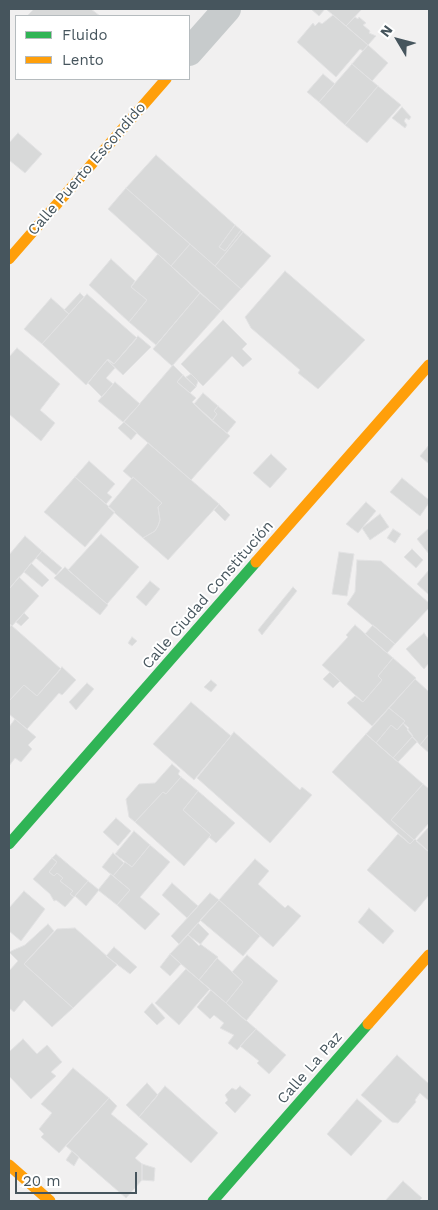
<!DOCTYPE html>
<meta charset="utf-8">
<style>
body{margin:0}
#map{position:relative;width:438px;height:1210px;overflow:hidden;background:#f1f0f0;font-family:"Work Sans",sans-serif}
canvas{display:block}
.frame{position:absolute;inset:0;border:10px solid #46555d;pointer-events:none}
.legend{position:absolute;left:15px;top:15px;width:175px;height:65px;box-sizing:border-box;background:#fff;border:1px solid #b5bbbe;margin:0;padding:6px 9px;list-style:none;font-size:15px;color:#46555d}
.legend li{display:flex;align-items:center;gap:10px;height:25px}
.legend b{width:25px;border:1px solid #b5bbbe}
.north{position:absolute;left:373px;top:15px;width:50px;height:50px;-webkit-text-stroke:4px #fff;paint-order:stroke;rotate:307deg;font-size:14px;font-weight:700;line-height:20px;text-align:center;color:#46555d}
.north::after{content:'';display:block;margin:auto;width:18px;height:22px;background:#46555d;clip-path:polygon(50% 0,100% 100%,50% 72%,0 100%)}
.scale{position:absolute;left:15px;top:1172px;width:122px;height:22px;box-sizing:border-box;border:2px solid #46555d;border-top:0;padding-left:6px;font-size:15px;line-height:18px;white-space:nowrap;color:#46555d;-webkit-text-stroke:4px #fff;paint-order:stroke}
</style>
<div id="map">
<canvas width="438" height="1210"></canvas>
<div class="frame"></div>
<ul class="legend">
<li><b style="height:6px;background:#30b455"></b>Fluido</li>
<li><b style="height:6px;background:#ff9f0a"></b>Lento</li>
</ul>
<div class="north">N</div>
<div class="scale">20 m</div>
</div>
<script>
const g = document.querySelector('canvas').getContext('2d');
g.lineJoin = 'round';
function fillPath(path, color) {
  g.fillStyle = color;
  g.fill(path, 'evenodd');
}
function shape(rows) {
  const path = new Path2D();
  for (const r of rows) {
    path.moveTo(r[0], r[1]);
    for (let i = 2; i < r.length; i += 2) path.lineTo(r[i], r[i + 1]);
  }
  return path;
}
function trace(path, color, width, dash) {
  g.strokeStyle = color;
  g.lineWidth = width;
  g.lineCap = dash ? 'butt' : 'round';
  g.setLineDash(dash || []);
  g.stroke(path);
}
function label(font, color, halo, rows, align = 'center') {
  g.font = font + ' "Work Sans",sans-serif';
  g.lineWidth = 4;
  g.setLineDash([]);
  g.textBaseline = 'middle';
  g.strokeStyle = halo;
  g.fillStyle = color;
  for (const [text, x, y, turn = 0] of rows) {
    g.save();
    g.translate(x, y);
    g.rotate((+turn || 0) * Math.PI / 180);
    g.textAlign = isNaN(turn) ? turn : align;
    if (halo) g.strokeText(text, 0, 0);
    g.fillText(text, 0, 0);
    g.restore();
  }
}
const building = shape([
 [34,9,91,9,100,16,27,16,34,9],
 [311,9,325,9,319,16,311,9],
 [326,9,362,9,346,26,326,9],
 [333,15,368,45,363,51,360,49,336,77,297,42,313,23,315,26,319,22,322,24,333,15],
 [355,17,358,19,359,17,366,23,363,25,370,31,369,33,376,36,368,45,346,26,355,17],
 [368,45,388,63,372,81,352,64,368,45],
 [352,64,378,86,345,125,319,102,352,64],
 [323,74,335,84,319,102,307,92,323,74],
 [378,86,401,105,367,143,345,125,378,86],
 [402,107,411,117,409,120,406,118,404,121,407,125,405,128,392,118,402,107],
 [18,133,42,154,25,173,9,160,9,143,18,133],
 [156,155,235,225,219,247,225,251,241,230,243,232,215,266,126,188,156,155],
 [126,188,190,244,171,266,108,209,126,188],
 [235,225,241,230,225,251,219,247,235,225],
 [243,232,271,256,241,289,215,266,243,232],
 [190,244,241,289,221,311,171,266,190,244],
 [158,254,200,293,156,345,129,322,147,300,131,287,158,254],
 [111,259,135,281,131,287,147,300,129,322,89,285,111,259],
 [285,271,365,340,318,389,298,373,300,370,251,328,245,317,285,271],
 [80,293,84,297,69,314,64,310,80,293],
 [200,293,221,311,172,366,153,349,200,293],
 [87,294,137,338,114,364,108,359,86,385,42,344,87,294],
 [51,298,69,314,42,344,24,329,51,298],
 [223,320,247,344,242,349,252,359,243,367,232,356,203,386,181,364,223,320],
 [138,336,151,347,123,375,107,360,114,364,138,336],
 [17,348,60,384,40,410,55,423,41,441,9,414,9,357,17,348],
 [107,360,115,368,106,378,113,384,102,397,88,383,107,360],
 [173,365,183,375,177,382,196,398,192,402,230,436,191,480,124,422,173,365],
 [191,374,198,381,196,387,186,377,191,374],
 [183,375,196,387,190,393,177,382,183,375],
 [115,382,140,404,123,422,98,401,115,382],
 [203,393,218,406,214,411,217,414,212,421,194,404,203,393],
 [218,406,236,422,227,433,212,421,217,414,214,411,218,406],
 [124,422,137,433,131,440,118,428,124,422],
 [148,443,219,504,168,560,143,538,155,531,158,526,160,520,158,507,162,503,133,477,132,479,123,471,148,443],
 [429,445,429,464,420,456,429,445],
 [271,454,287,469,270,488,253,473,271,454],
 [89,461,115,484,107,493,112,497,106,504,75,477,89,461],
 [75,477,115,512,85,547,44,512,75,477],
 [133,477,162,503,158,507,160,520,158,526,155,531,143,538,108,507,133,477],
 [402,478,429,500,429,503,420,516,390,492,402,478],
 [366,502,376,511,358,533,346,524,366,502],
 [219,504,230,515,225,521,214,510,219,504],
 [380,514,389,527,370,540,362,528,380,514],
 [429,528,429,554,417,539,429,528],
 [393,529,401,534,395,543,387,538,393,529],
 [101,534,139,567,107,604,68,570,101,534],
 [25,536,42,551,9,589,9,555,25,536],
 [412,549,423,560,416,568,404,557,412,549],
 [42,551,62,568,56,575,36,558,42,551],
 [339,552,354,554,347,596,332,594,339,552],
 [357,560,381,561,429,603,429,608,395,644,347,604,355,592,357,560],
 [31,563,49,580,42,587,24,572,31,563],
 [65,567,108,605,100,615,54,578,65,567],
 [429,570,429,595,417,584,429,570],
 [19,577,39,596,12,626,9,623,9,589,19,577],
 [150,581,160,589,146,606,136,597,150,581],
 [293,587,297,591,262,635,258,630,293,587],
 [24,613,29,618,21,626,16,622,24,613],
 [11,625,61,669,37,696,24,685,9,701,9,628,11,625],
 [355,625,393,658,378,676,382,680,363,702,322,665,348,637,346,635,355,625],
 [373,625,395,644,387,653,365,634,373,625],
 [424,633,429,640,429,663,424,669,406,649,424,633],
 [132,637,137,641,132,646,128,643,132,637],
 [393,658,416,678,372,726,347,703,355,696,363,702,382,680,378,676,393,658],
 [62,667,76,680,62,695,59,693,27,729,9,714,9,701,24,685,37,696,62,667],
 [330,672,340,681,333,688,323,679,330,672],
 [415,679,429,692,429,734,420,745,407,730,409,728,403,723,405,721,389,708,415,679],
 [211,680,217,685,211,692,204,687,211,680],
 [87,683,94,689,76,710,69,702,87,683],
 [191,702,231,736,194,780,153,744,191,702],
 [389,708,405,721,397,730,391,725,376,743,366,734,389,708],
 [15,719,36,737,28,745,32,749,21,762,15,758,9,766,9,727,15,719],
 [403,723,413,736,393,758,376,743,391,725,397,730,403,723],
 [234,732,300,790,302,787,312,795,270,843,197,778,234,732],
 [366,734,423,784,391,820,414,840,410,844,332,772,366,734],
 [429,734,429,753,420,745,429,734],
 [412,737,417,742,398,762,393,758,412,737],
 [172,764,180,771,178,774,181,777,166,794,163,792,135,822,129,817,126,799,139,784,155,783,172,764],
 [181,777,198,791,183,810,211,835,184,866,135,822,163,792,166,794,181,777],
 [423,784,429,789,429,823,414,840,391,820,423,784],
 [198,791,235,823,216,843,209,837,211,835,183,810,198,791],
 [116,818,131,831,118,846,103,832,116,818],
 [429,827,429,852,416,841,429,827],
 [134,831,150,845,132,867,115,854,134,831],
 [398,834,410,844,415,839,429,852,429,895,415,912,367,870,398,834],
 [150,845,170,862,140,897,160,914,145,930,117,905,130,890,113,876,125,862,132,867,150,845],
 [113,853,124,863,113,876,102,867,113,853],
 [56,854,88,881,74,897,70,894,73,891,60,881,63,878,57,873,54,876,49,872,57,862,52,858,56,854],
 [52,858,57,862,49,872,54,876,57,873,63,878,60,881,73,891,70,894,74,897,65,907,56,900,54,901,50,894,33,879,52,858],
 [255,859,269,871,258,884,285,908,288,905,301,916,273,947,219,900,255,859],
 [111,874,130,890,117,905,98,890,111,874],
 [88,881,99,890,86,906,75,896,88,881],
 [172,883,198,906,187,918,162,895,172,883],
 [24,891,45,909,21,941,9,931,9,908,24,891],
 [210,893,219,900,179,944,171,936,210,893],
 [219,900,260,936,243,956,200,920,219,900],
 [369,908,394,931,383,944,358,922,369,908],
 [198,923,209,934,199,946,188,935,198,923],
 [48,924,54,931,24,964,73,1008,52,1027,24,1000,14,1012,9,1008,9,971,18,961,9,952,25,945,48,924],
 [75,928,117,965,73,1008,24,964,57,929,75,928],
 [188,935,218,957,199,980,170,954,188,935],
 [114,947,137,967,130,974,106,956,114,947],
 [170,954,181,964,170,976,160,967,170,954],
 [247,955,278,981,246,1021,226,1003,243,982,232,972,247,955],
 [217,958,243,982,226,1003,199,980,217,958],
 [186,969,210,989,179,1025,155,1003,186,969],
 [211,990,256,1029,237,1050,228,1043,234,1035,220,1028,224,1023,214,1015,210,1019,197,1007,211,990],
 [152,1003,165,1018,157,1025,144,1012,152,1003],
 [256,1029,286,1055,269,1074,257,1063,259,1061,240,1046,256,1029],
 [23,1039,37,1054,47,1045,62,1062,51,1072,56,1076,31,1099,9,1076,9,1052,23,1039],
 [397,1055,429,1084,429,1101,420,1093,415,1100,416,1102,398,1123,392,1122,361,1095,397,1055],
 [73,1068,109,1098,59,1153,41,1137,44,1134,39,1129,52,1113,41,1104,73,1068],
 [147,1083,158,1095,139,1117,126,1105,147,1083],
 [165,1086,218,1133,191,1163,139,1117,165,1086],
 [240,1086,251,1095,235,1113,225,1103,228,1100,225,1095,232,1088,236,1090,240,1086],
 [109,1098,117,1106,111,1114,148,1144,135,1158,142,1164,142,1180,126,1198,66,1146,109,1098],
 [357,1099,382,1121,351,1156,327,1134,357,1099],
 [72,1151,79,1157,74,1166,66,1160,72,1151],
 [142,1164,155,1168,154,1181,142,1180,142,1164],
 [403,1181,422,1198,419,1201,385,1201,403,1181]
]);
const street = shape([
 [189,52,227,9]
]);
const fast = shape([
 [9,844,256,562],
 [213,1201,368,1024]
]);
const slow = shape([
 [9,259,166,79],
 [256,562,429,365],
 [368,1024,429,955],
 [9,1165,50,1201]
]);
const streetNames = [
 ["Calle Puerto Escondido",87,169,-49],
 ["Calle Ciudad Constitución",208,595,-49],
 ["Calle La Paz",310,1068,-49]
];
fillPath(building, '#d8d9d9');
trace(building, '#e2e2e3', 1);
trace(street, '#c7cbcc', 28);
trace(fast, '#30b455', 11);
trace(slow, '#ff9f0a', 11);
label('15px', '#46555d', '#fff', streetNames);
</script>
